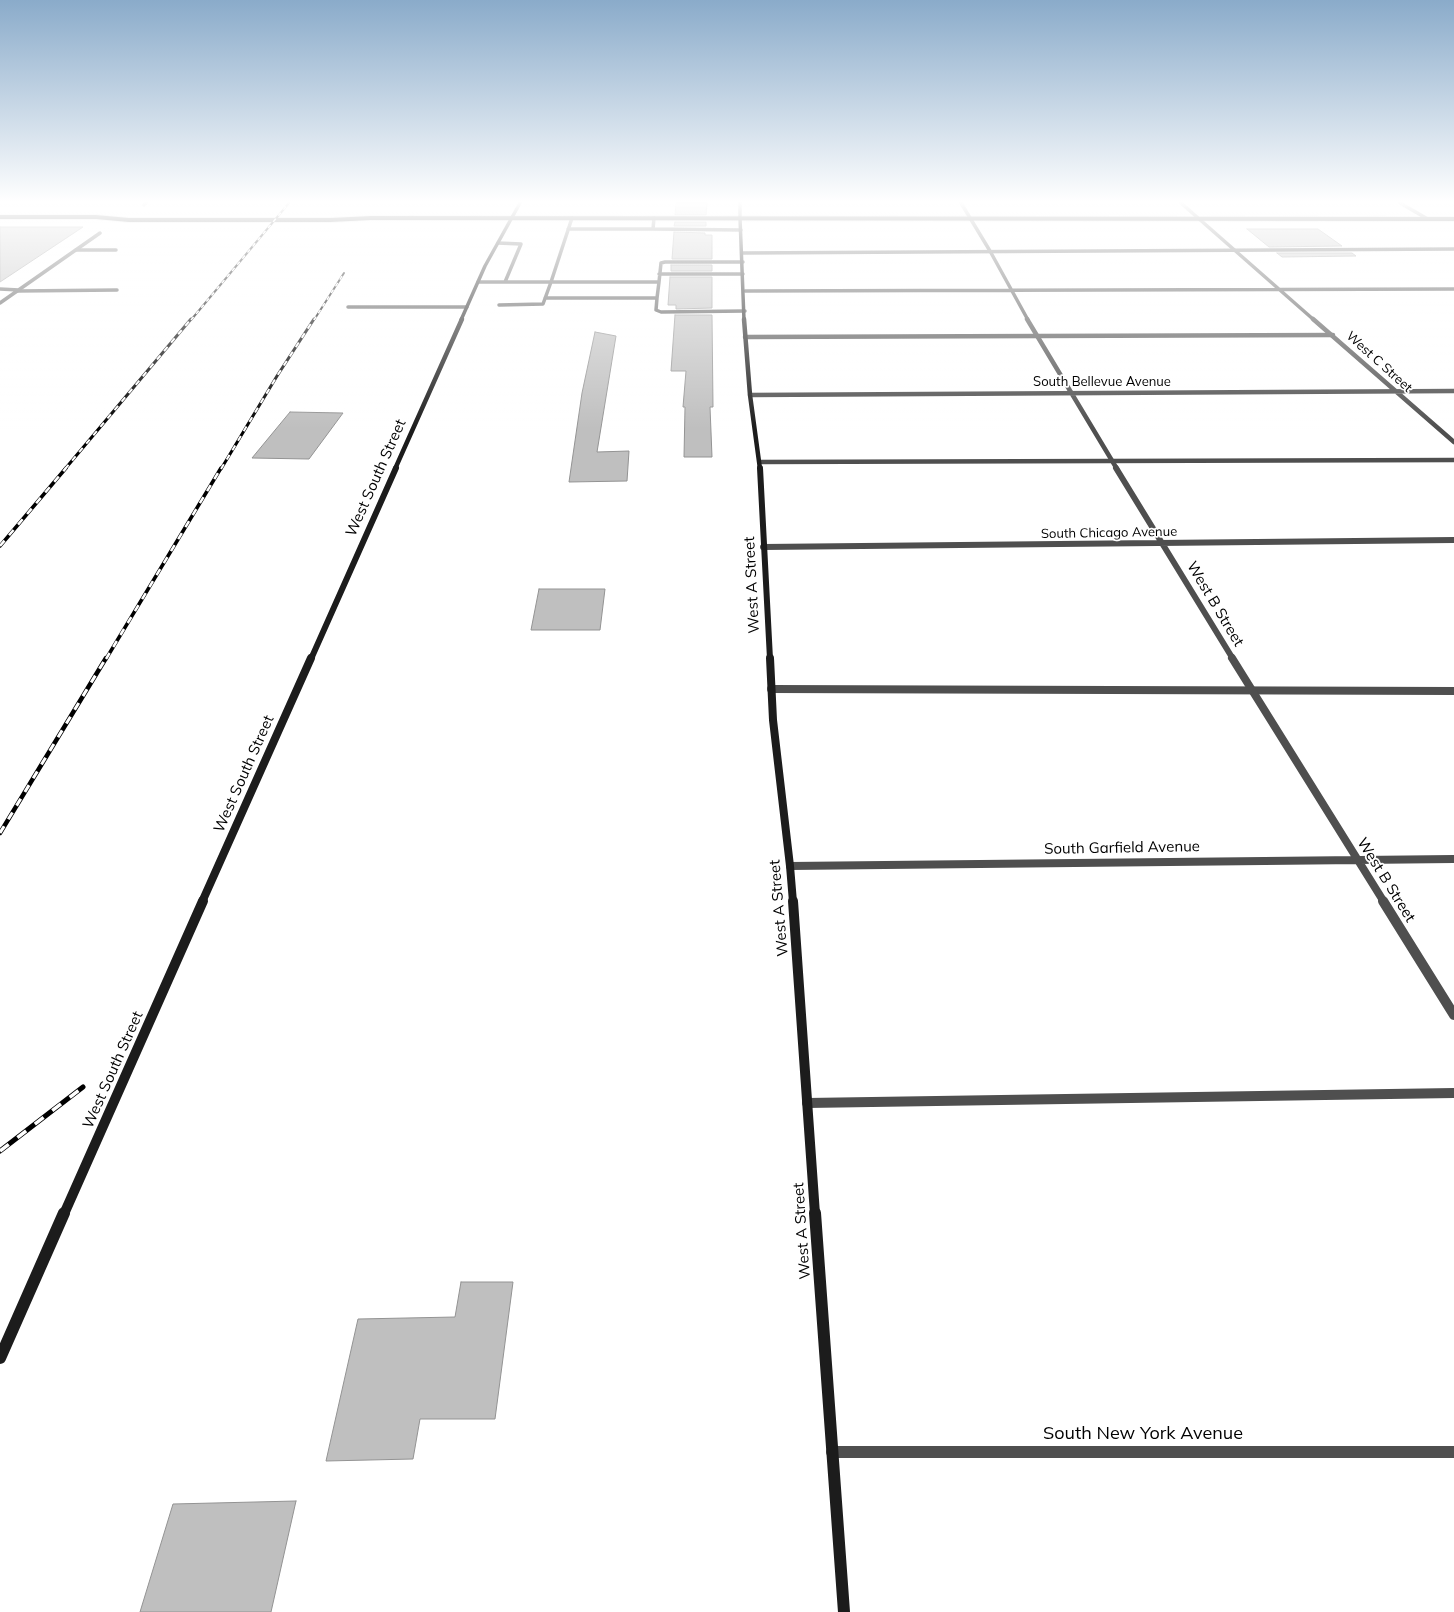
<!DOCTYPE html>
<style>
body{margin:0}
canvas{display:block;background:#fff}
</style>
<canvas width="1454" height="1612"></canvas>
<script>
const g = document.querySelector('canvas').getContext('2d');
g.lineJoin = 'round';
function fillPath(path, color) {
  g.fillStyle = color;
  g.fill(path, 'evenodd');
}
function shape(rows) {
  const path = new Path2D();
  for (const r of rows) {
    path.moveTo(r[0], r[1]);
    for (let i = 2; i < r.length; i += 2) path.lineTo(r[i], r[i + 1]);
  }
  return path;
}
function trace(path, color, width, dash) {
  g.strokeStyle = color;
  g.lineWidth = width;
  g.lineCap = dash ? 'butt' : 'round';
  g.setLineDash(dash || []);
  g.stroke(path);
}
function label(font, color, halo, rows, align = 'center') {
  g.font = font + ' Mulish,sans-serif';
  g.lineWidth = 3.5;
  g.setLineDash([]);
  g.textBaseline = 'middle';
  g.strokeStyle = halo;
  g.fillStyle = color;
  for (const [text, x, y, turn = 0] of rows) {
    g.save();
    g.translate(x, y);
    g.rotate((+turn || 0) * Math.PI / 180);
    g.textAlign = isNaN(turn) ? turn : align;
    if (halo) g.strokeText(text, 0, 0);
    g.fillText(text, 0, 0);
    g.restore();
  }
}
const building = shape([
 [676,203,707,203,706,215,675,215,676,203],
 [675,222,706,222,706,226,674,226,675,222],
 [0,227,83,227,0,282,0,227],
 [1247,229,1318,229,1342,246,1269,247,1247,229],
 [674,232,705,233,705,235,712,235,712,259,672,259,674,232],
 [1277,253,1352,253,1356,256,1282,257,1277,253],
 [671,265,712,265,712,271,671,271,671,265],
 [670,277,712,277,712,308,676,309,676,305,668,305,670,277],
 [675,315,712,315,713,407,710,407,712,457,684,457,685,407,683,407,686,371,671,371,675,315],
 [595,332,616,336,597,452,629,451,627,481,569,482,582,393,595,332],
 [290,412,343,413,309,459,252,458,290,412],
 [539,589,605,589,600,630,531,630,539,589],
 [461,1282,513,1282,495,1419,420,1419,413,1459,326,1461,358,1319,455,1317,461,1282],
 [296,1501,271,1612,140,1612,173,1504,296,1501]
]);
const laneFar3 = shape([
 [568,229,653,229,654,218],
 [653,229,741,230],
 [498,243,521,244,505,282],
 [76,250,116,250],
 [742,253,1454,249],
 [659,274,743,274],
 [478,282,551,282,572,218],
 [17,291,117,290],
 [545,298,657,298,659,282],
 [657,298,656,310,661,312,745,311],
 [499,305,543,304,551,282,659,282,661,263,665,262,743,262],
 [348,307,467,307]
]);
const laneFar2 = shape([
 [745,337,1333,335],
 [760,462,1454,460]
]);
const laneFar1 = shape([
 [771,689,1454,691]
]);
const lane = shape([
 [807,1103,1454,1093]
]);
const streetFar5 = shape([
 [740,203,740,218],
 [961,203,990,251,1028,320],
 [1181,203,1314,320],
 [1400,203,1426,218],
 [144,205,146,203],
 [0,289,19,290],
 [745,291,1454,289],
 [0,303,100,233]
]);
const streetFar4 = shape([
 [1027,319,1117,469],
 [1313,319,1454,442],
 [750,395,1454,391]
]);
const streetFar3 = shape([
 [1116,468,1233,659],
 [763,547,1454,540]
]);
const streetFar2 = shape([
 [1232,658,1384,902],
 [790,866,1454,859]
]);
const streetFar1 = shape([
 [1383,901,1454,1015]
]);
const street = shape([
 [832,1452,1454,1452]
]);
const secondaryFar5 = shape([
 [740,218,744,320],
 [461,320,485,266,520,203]
]);
const secondaryFar4 = shape([
 [744,319,750,395,760,469],
 [395,469,462,319]
]);
const secondaryFar3 = shape([
 [760,468,770,659],
 [311,659,396,468]
]);
const secondaryFar2 = shape([
 [770,658,773,720,790,866,793,902],
 [202,902,311,658]
]);
const secondaryFar1 = shape([
 [793,901,815,1214],
 [64,1214,203,901]
]);
const secondary = shape([
 [815,1213,844,1612],
 [0,1358,64,1213]
]);
const highway = shape([
 [0,215,96,215,129,218,330,218,371,216,1454,217,1454,221,371,220,330,222,129,222,96,219,0,219,0,215]
]);
const railFar4 = shape([
 [191,320,289,203],
 [314,320,344,273]
]);
const railFar3 = shape([
 [65,469,191,319],
 [221,469,277,376,314,319]
]);
const railFar2 = shape([
 [0,546,66,468],
 [106,659,221,468]
]);
const railFar1 = shape([
 [0,833,106,658]
]);
const rail = shape([
 [0,1151,83,1087]
]);
const farStreetnames = [
 ["West C Street",1379,362,42],
 ["South Bellevue Avenue",1102,382],
 ["South Chicago Avenue",1109,533,-1]
];
const streetNames = [
 ["West South Street",376,478,-66],
 ["West A Street",752,585,-93],
 ["West B Street",1215,604,59],
 ["West South Street",244,774,-66],
 ["South Garfield Avenue",1122,848,-1],
 ["West B Street",1386,880,58],
 ["West A Street",779,908,-95],
 ["West South Street",113,1070,-66],
 ["West A Street",802,1231,-94]
];
const nearStreetnames = [
 ["South New York Avenue",1143,1434]
];
fillPath(building, '#bfbfbf');
trace(building, '#939393', 1);
trace(highway, '#dbdbdb', 2);
trace(laneFar3, '#4f4f4f', 3.5);
trace(laneFar2, '#4f4f4f', 4.5);
trace(laneFar1, '#4f4f4f', 8);
trace(lane, '#4f4f4f', 10);
trace(streetFar5, '#4f4f4f', 3.5);
trace(streetFar4, '#4f4f4f', 4.5);
trace(streetFar3, '#4f4f4f', 6);
trace(streetFar2, '#4f4f4f', 8);
trace(streetFar1, '#4f4f4f', 10);
trace(street, '#4f4f4f', 12);
trace(secondaryFar5, '#1c1c1c', 3.5);
trace(secondaryFar4, '#1c1c1c', 4.5);
trace(secondaryFar3, '#1c1c1c', 6);
trace(secondaryFar2, '#1c1c1c', 8);
trace(secondaryFar1, '#1c1c1c', 10);
trace(secondary, '#1c1c1c', 12);
fillPath(highway, '#000');
trace(railFar4, '#000', 2);
trace(railFar3, '#000', 3);
trace(railFar2, '#000', 3.5);
trace(railFar1, '#000', 4.5);
trace(rail, '#000', 5);
trace(railFar4, '#fff', 1.5, [4]);
trace(railFar3, '#fff', 2, [5.5]);
trace(railFar2, '#fff', 2.5, [7]);
trace(railFar1, '#fff', 3, [8]);
trace(rail, '#fff', 3.5, [11]);
const sky = g.createLinearGradient(0, 0, 0, 429);
sky.addColorStop(0, '#8aabca');
sky.addColorStop(0.47, '#fff');
sky.addColorStop(1, '#ffffff00');
g.fillStyle = sky;
g.fillRect(0, 0, 1454, 429);
label('13px', '#000', '#fff', farStreetnames);
label('15px', '#000', '#fff', streetNames);
label('18px', '#000', '#fff', nearStreetnames);
</script>
